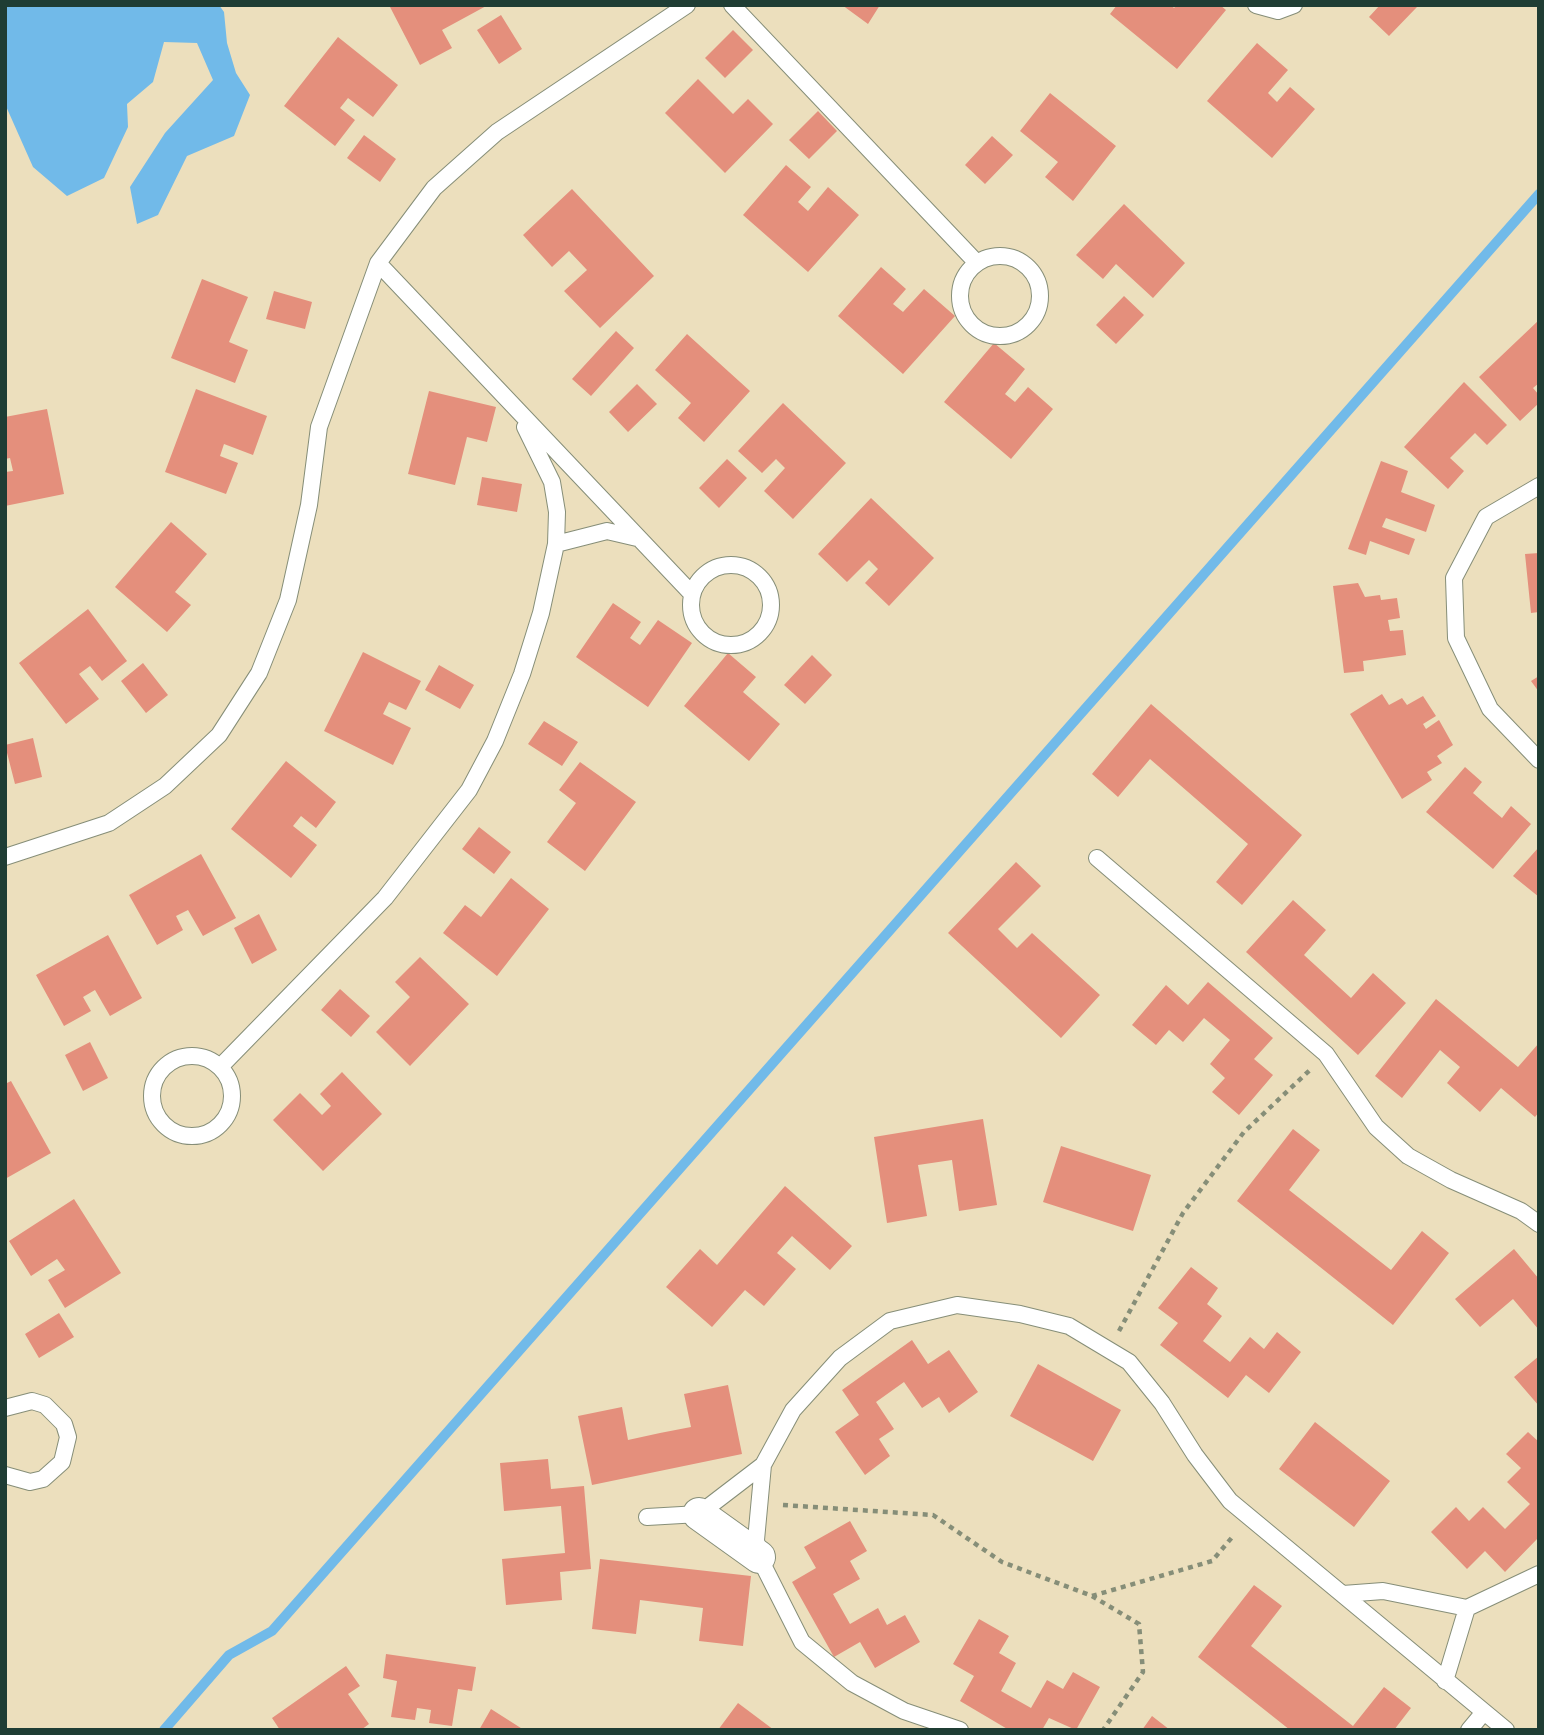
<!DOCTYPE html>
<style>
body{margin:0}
#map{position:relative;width:1544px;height:1735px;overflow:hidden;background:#ecdfbd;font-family:Mynerve,sans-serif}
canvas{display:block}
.frame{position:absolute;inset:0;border:7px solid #1f3d34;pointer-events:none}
</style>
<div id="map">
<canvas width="1544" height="1735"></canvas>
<div class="frame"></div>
</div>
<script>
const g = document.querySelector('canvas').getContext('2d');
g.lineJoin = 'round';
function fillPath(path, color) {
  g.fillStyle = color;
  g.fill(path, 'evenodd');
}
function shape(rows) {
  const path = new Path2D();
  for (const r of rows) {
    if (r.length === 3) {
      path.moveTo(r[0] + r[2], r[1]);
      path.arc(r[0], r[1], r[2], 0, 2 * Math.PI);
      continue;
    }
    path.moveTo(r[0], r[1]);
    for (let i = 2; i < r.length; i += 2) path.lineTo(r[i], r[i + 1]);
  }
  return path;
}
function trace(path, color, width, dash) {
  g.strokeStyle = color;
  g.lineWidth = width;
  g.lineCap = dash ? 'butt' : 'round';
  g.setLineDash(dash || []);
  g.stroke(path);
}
const water = shape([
 [5,5,219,5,224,12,227,43,236,73,250,95,234,136,187,156,158,215,137,224,130,187,165,133,213,80,197,43,164,42,153,82,127,104,128,127,104,178,67,196,33,167,5,104]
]);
const stream = shape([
 [164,1730,229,1655,272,1631,1539,194]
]);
const building = shape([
 [389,5,488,5,442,30,452,48,420,65],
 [842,5,880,5,868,24],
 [1117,5,1171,5,1174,8,1177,5,1220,5,1226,10,1177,69,1110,14],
 [1380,5,1415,5,1417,7,1389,36,1369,17],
 [501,15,522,49,499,64,477,30],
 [733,30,753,50,725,78,705,58],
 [338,37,398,85,373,117,348,98,340,108,355,120,335,146,284,106],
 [1257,43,1288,70,1268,93,1277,102,1290,87,1315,109,1272,158,1207,101],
 [698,79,733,114,748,99,773,124,725,173,665,113],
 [1050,93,1116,146,1073,201,1045,177,1058,162,1020,131],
 [818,111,837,131,809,159,789,140],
 [364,135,396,159,380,182,347,158],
 [992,136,1013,155,985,184,965,165],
 [786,165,811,187,798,202,808,211,828,187,859,215,808,272,743,215],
 [572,189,654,276,600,328,564,291,587,270,569,251,552,267,523,235],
 [1124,204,1185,263,1153,298,1116,264,1103,279,1076,255],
 [881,267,906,289,893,304,903,312,924,289,955,316,903,374,838,316],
 [202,279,248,297,229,342,248,350,235,383,171,358],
 [274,291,312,302,305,329,266,319],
 [1124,296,1144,315,1116,344,1096,325],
 [1539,320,1539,383,1533,388,1539,395,1539,403,1520,421,1479,377],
 [616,331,634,348,591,396,572,379],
 [687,334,750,391,704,442,678,418,691,403,655,370],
 [994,343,1025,369,1005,394,1015,402,1028,387,1053,409,1011,459,944,402],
 [1464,382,1507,425,1487,445,1475,433,1450,458,1464,471,1448,489,1404,447],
 [637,384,657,404,628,432,609,412],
 [196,389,267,416,253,455,224,444,220,456,238,463,226,494,165,472],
 [429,391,496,407,487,442,467,437,455,485,408,474],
 [783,403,846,463,793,519,764,491,785,468,776,459,762,473,738,451],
 [47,409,64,494,5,506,5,472,13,471,10,458,5,459,5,417],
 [727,459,747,478,719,508,699,488],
 [1381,461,1408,471,1401,492,1435,505,1426,532,1386,518,1382,527,1415,539,1409,555,1370,541,1366,555,1348,549],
 [482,477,522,484,517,512,477,505],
 [871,498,934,558,889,606,865,583,878,569,869,560,847,582,818,554],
 [171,522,207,554,175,592,191,605,167,632,115,587],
 [1539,553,1539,612,1531,613,1525,554],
 [1358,583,1365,597,1380,595,1381,600,1397,598,1400,618,1388,620,1390,631,1403,630,1406,655,1363,661,1364,671,1344,673,1333,586],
 [613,603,641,622,630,638,640,645,658,620,692,643,648,707,576,657],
 [88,609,127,661,102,681,90,666,79,674,99,699,66,724,19,663],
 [363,652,421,681,406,710,389,702,383,714,411,728,393,765,324,731],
 [728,653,756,677,743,692,780,724,749,761,684,706],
 [812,655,832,675,805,704,784,685],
 [143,663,168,695,146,713,121,681],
 [439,665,474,685,460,709,425,690],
 [1539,676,1539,692,1531,681],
 [1382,694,1389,705,1402,698,1407,705,1423,696,1436,716,1423,724,1426,729,1439,720,1453,745,1437,756,1442,763,1427,772,1432,780,1402,799,1350,714],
 [1151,704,1302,835,1242,905,1216,882,1248,844,1150,759,1118,797,1092,774],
 [544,721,578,742,562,766,528,744],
 [33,738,42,777,15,784,5,745],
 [286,761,336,802,316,828,301,816,293,826,317,845,291,878,231,829],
 [580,762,636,802,585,871,547,842,576,803,559,790],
 [1465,767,1482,782,1473,793,1489,807,1502,818,1511,806,1531,824,1493,869,1426,812],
 [479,827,511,852,494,874,462,849],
 [1539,847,1539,897,1513,876],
 [201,854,236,918,203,936,188,910,176,916,183,930,157,945,129,895],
 [1016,862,1041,886,998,929,1017,948,1032,933,1100,995,1061,1038,948,933],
 [511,878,549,909,497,976,443,933,465,905,481,917],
 [1293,900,1326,930,1304,955,1351,998,1373,973,1406,1003,1358,1055,1246,952],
 [259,914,277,950,252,964,234,928],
 [108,935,142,998,110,1016,95,990,83,997,91,1011,64,1026,36,975],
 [420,957,469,1004,410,1066,376,1032,410,997,395,982],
 [1208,982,1273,1038,1254,1059,1273,1075,1239,1115,1212,1092,1225,1078,1210,1064,1230,1040,1204,1018,1183,1042,1169,1030,1156,1045,1132,1025,1166,985,1188,1005],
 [340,989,370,1016,351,1037,321,1010],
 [1436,999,1518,1067,1539,1043,1539,1112,1535,1117,1501,1088,1480,1112,1447,1083,1460,1067,1440,1050,1402,1098,1375,1076],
 [90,1042,108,1078,83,1091,65,1055],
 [342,1072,382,1114,323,1171,273,1120,300,1093,322,1115,331,1106,320,1094],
 [11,1081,51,1153,5,1179,5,1084],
 [983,1119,997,1205,959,1211,952,1160,918,1165,927,1216,887,1223,874,1137],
 [1293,1129,1320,1150,1289,1190,1391,1270,1422,1231,1449,1253,1393,1325,1237,1201],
 [1061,1146,1151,1175,1133,1231,1043,1202],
 [785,1186,852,1246,830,1270,792,1236,777,1253,796,1269,764,1306,745,1290,712,1327,666,1287,700,1249,717,1265],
 [74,1199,121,1273,65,1308,48,1280,65,1270,57,1259,31,1276,9,1241],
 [1514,1249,1539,1279,1539,1330,1513,1299,1480,1327,1455,1299],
 [1191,1267,1218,1288,1207,1304,1222,1316,1203,1341,1230,1362,1250,1337,1264,1349,1277,1332,1301,1352,1269,1393,1246,1375,1228,1398,1160,1345,1178,1323,1158,1308],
 [59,1313,74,1337,39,1358,25,1334],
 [912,1340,928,1364,949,1350,978,1392,949,1413,939,1397,922,1408,904,1382,876,1402,894,1429,879,1439,890,1456,865,1475,835,1432,859,1415,842,1390],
 [1539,1356,1539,1406,1514,1377],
 [1038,1364,1121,1410,1093,1461,1010,1416],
 [728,1385,742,1454,592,1485,578,1416,622,1407,628,1440,660,1433,691,1427,684,1394],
 [1315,1422,1390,1481,1354,1527,1279,1469],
 [1528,1432,1539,1442,1539,1537,1505,1572,1485,1551,1467,1569,1431,1532,1456,1507,1469,1521,1483,1507,1505,1529,1530,1504,1507,1482,1521,1468,1506,1454],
 [548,1459,551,1489,584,1486,591,1569,560,1572,562,1600,506,1605,502,1559,565,1553,561,1506,504,1511,500,1463],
 [850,1521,867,1551,850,1561,860,1579,833,1594,850,1624,878,1608,887,1625,905,1615,920,1642,875,1668,860,1642,834,1657,792,1582,816,1568,804,1547],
 [600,1559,751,1576,743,1646,699,1641,703,1608,640,1600,636,1634,592,1629],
 [1254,1585,1282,1606,1251,1646,1353,1726,1384,1687,1411,1708,1394,1730,1290,1730,1198,1657],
 [979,1619,1009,1636,999,1653,1016,1663,1001,1691,1031,1708,1047,1680,1063,1689,1073,1672,1100,1687,1076,1730,1049,1718,1042,1730,1009,1730,960,1701,974,1676,953,1664],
 [386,1654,476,1667,472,1691,458,1689,452,1726,429,1723,431,1710,417,1708,415,1720,391,1717,397,1681,383,1678],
 [346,1666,360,1686,348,1694,369,1724,361,1730,280,1730,272,1718],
 [738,1703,774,1730,718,1730],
 [491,1709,524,1730,479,1730],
 [1152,1716,1170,1730,1142,1730]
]);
const path = shape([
 [1119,1331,1183,1213,1244,1132,1311,1069],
 [783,1505,933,1515,1002,1562,1092,1596,1139,1624,1143,1672,1103,1730],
 [1092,1596,1212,1561,1234,1535]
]);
const service = shape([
 [732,5,977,263],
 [1256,5,1278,11,1294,5],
 [1000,296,40],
 [378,263,692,594],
 [525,427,552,482,557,512,556,544,607,531,637,538],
 [1539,486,1486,517,1454,578,1456,638,1490,709,1539,760],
 [731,605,40],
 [5,857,109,823,165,786,219,735,259,673,288,600,309,505,319,427,378,263,434,188,497,132,687,5],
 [1097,858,1326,1054,1376,1127,1408,1156,1451,1180,1521,1211,1539,1224],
 [192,1096,40],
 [220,1067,385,898,469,790,495,741,522,674,541,613,556,544],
 [5,1408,32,1401,45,1405,64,1424,68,1437,62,1462,43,1479,30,1482,5,1475],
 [647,1517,699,1514,763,1465],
 [1343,1594,1383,1591,1467,1608,1539,1574],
 [1445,1681,1467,1608],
 [960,1730,904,1711,852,1683,802,1642,759,1557,756,1540,763,1465,793,1410,840,1358,890,1321,957,1305,1020,1314,1069,1326,1129,1362,1162,1403,1195,1455,1230,1501,1506,1730],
 [1469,1730,1484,1712]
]);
const minor = shape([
 [699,1514,759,1557]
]);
fillPath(water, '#71bae9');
trace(stream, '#71bae9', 10);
fillPath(building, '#e48f7c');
trace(service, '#868e78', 18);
trace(minor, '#868e78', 34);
trace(path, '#868e78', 4.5, [5, 5]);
trace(service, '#fff', 16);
trace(minor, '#fff', 32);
</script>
